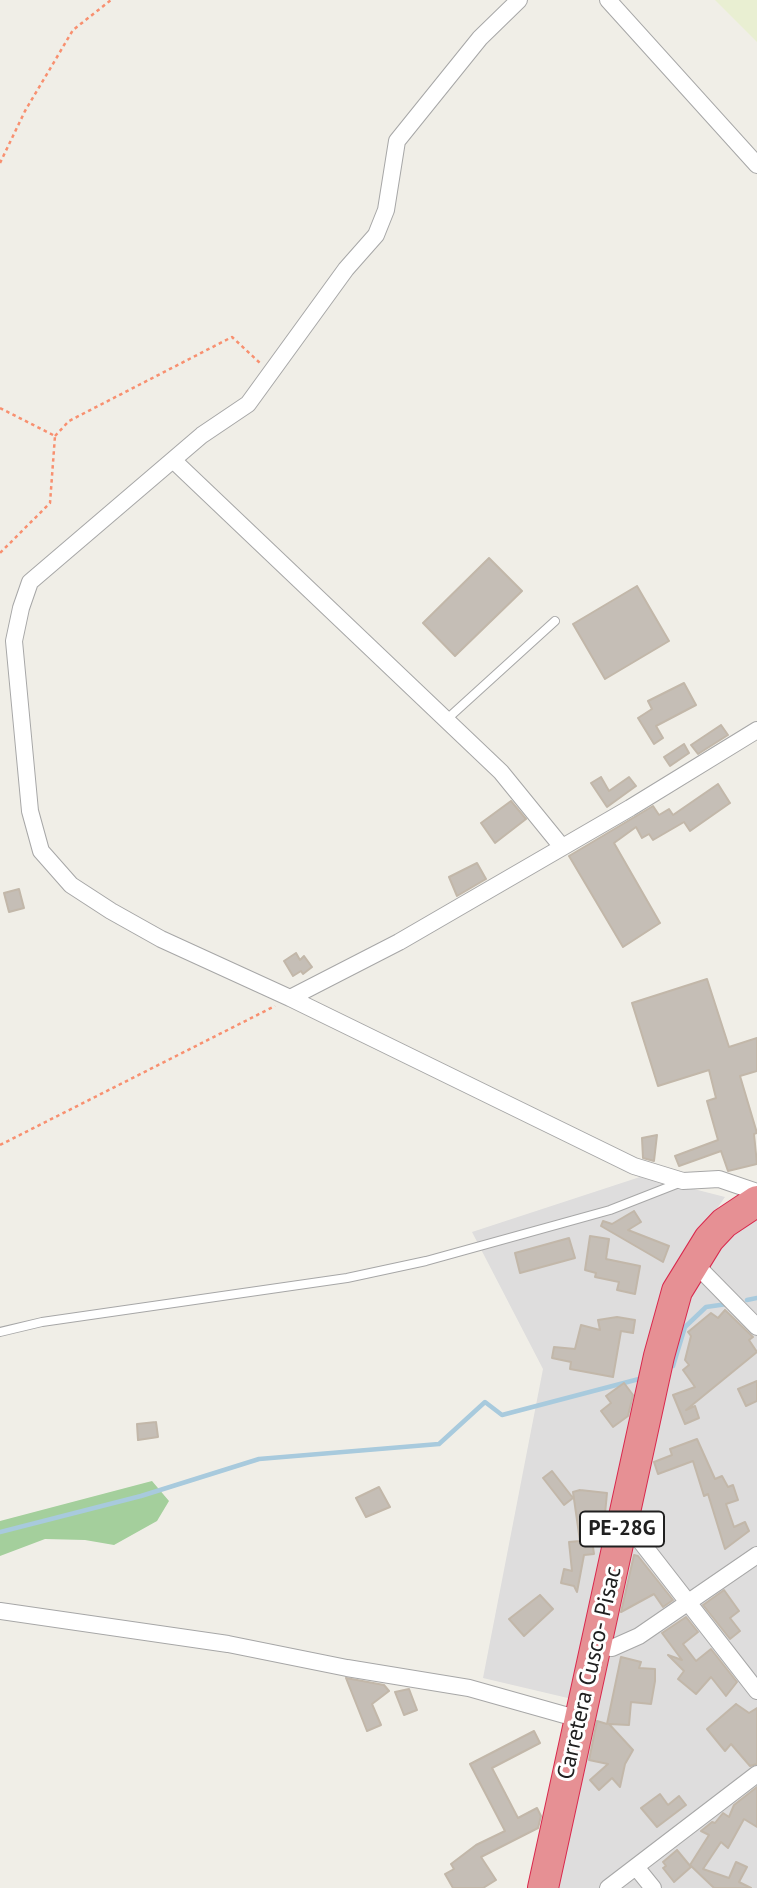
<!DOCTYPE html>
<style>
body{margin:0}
canvas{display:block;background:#f0eee7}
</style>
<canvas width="757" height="1888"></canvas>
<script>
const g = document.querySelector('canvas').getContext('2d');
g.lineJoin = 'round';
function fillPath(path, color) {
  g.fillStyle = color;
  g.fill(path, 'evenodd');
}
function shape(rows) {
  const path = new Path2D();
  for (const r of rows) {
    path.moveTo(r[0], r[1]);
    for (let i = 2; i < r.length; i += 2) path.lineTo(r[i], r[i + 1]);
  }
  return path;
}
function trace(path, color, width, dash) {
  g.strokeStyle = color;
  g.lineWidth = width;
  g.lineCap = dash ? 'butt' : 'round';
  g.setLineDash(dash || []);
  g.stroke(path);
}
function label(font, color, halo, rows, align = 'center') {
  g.font = font + ' "PT Sans",sans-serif';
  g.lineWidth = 6;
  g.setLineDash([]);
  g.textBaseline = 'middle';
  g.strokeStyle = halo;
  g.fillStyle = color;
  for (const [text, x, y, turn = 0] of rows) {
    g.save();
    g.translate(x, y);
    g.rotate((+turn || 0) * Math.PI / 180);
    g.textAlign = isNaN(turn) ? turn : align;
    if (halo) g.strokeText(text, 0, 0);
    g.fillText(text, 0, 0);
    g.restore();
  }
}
const residential = shape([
 [643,1176,725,1197,664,1285,572,1699,483,1678,543,1369,472,1232],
 [757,1195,757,1888,538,1888,688,1296]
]);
const farmland = shape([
 [715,0,757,0,757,42]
]);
const forest = shape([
 [152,1481,169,1501,157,1521,114,1545,85,1540,45,1539,0,1556,0,1521]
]);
const stream = shape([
 [747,1300,757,1298],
 [673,1366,685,1327,706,1307,727,1304],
 [0,1532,141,1496,259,1459,439,1444,485,1402,502,1415,639,1379]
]);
const building = shape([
 [489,558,522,591,455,656,423,623,489,558],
 [637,586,669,641,605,679,573,624,637,586],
 [684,683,696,705,656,726,663,738,654,744,638,718,652,709,648,701,684,683],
 [721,725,728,735,698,754,691,745,721,725],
 [684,744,689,753,670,766,664,757,684,744],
 [601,777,609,791,629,777,636,786,607,807,591,783,601,777],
 [718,784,730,803,690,831,684,822,653,840,649,834,642,838,636,827,614,843,660,923,623,947,569,856,653,806,659,815,669,809,673,815,718,784],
 [511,801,526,819,495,843,481,823,511,801],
 [477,863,486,879,457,896,449,877,477,863],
 [19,889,24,908,9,912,4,893,19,889],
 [296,953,300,960,304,956,312,967,303,974,301,971,293,976,284,961,296,953],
 [707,979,729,1047,757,1038,757,1071,740,1076,757,1133,754,1134,757,1164,728,1171,721,1151,679,1166,675,1156,718,1140,707,1101,716,1098,709,1070,658,1086,632,1003,707,979],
 [657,1135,654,1161,643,1158,642,1138,657,1135],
 [634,1211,641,1222,628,1230,669,1246,663,1262,601,1226,603,1221,612,1224,634,1211],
 [590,1236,609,1239,606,1259,640,1266,635,1294,617,1290,619,1282,595,1277,596,1273,585,1270,590,1236],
 [569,1238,575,1258,520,1273,515,1253,569,1238],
 [725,1310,753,1337,749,1340,757,1352,686,1410,695,1406,699,1418,685,1424,673,1395,695,1387,683,1370,689,1365,685,1360,691,1336,688,1332,711,1313,718,1318,725,1310],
 [617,1317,635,1320,633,1333,621,1331,613,1377,570,1369,571,1362,552,1358,554,1347,575,1349,581,1325,600,1330,598,1320,617,1317],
 [757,1381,757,1401,746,1406,738,1389,757,1381],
 [624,1383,633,1395,628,1416,613,1427,601,1411,611,1403,606,1396,624,1383],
 [156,1422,158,1437,138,1440,137,1424,156,1422],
 [697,1439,715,1479,722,1476,728,1487,733,1485,738,1500,726,1504,734,1527,745,1522,749,1531,725,1549,708,1494,704,1496,693,1461,658,1474,654,1462,672,1455,670,1449,697,1439],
 [552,1471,573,1498,564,1505,543,1478,552,1471],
 [379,1487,390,1507,366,1517,356,1498,379,1487],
 [580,1490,607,1493,605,1514,588,1512,594,1554,584,1555,577,1592,574,1586,561,1583,564,1569,572,1571,569,1542,580,1541,573,1492,580,1490],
 [634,1555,638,1556,673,1600,663,1607,654,1594,621,1612,634,1555],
 [724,1590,739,1611,730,1618,740,1631,730,1639,703,1605,724,1590],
 [540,1595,553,1609,524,1636,509,1619,540,1595],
 [686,1617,698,1632,683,1644,696,1661,711,1649,737,1682,726,1696,711,1677,696,1694,678,1679,684,1671,668,1655,682,1660,662,1633,686,1617],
 [621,1657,641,1662,639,1668,655,1669,655,1681,651,1704,631,1702,629,1725,609,1724,633,1750,625,1764,620,1787,612,1778,599,1790,590,1780,608,1764,589,1760,597,1721,607,1724,621,1657],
 [346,1678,384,1685,389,1691,372,1704,381,1725,367,1731,346,1678],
 [409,1689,417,1710,404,1715,395,1692,409,1689],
 [736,1704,749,1713,757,1708,757,1764,750,1766,731,1744,725,1751,707,1729,736,1704],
 [534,1731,540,1743,492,1768,518,1818,537,1808,541,1816,538,1828,481,1857,496,1880,483,1888,453,1888,445,1874,454,1869,451,1864,476,1845,505,1831,470,1764,534,1731],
 [757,1787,757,1827,744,1819,728,1848,721,1842,703,1869,729,1878,736,1862,747,1867,739,1882,751,1888,714,1888,690,1865,709,1835,701,1831,712,1822,715,1823,723,1813,729,1817,734,1805,757,1787],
 [660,1794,668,1805,679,1796,686,1805,657,1827,641,1808,660,1794],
 [677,1850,691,1867,674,1882,663,1868,666,1866,663,1862,677,1850]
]);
const path = shape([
 [0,163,25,111,73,30,111,0],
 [0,408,55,436,50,503,0,553],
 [55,436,69,421,232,337,260,363],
 [0,1145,275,1006]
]);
const lane = shape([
 [446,720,555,621],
 [0,1332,42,1322,347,1278,426,1261,610,1210,679,1183]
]);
const street = shape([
 [608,0,757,165],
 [173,460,501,772,562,847],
 [757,730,630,808,399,942,290,998,634,1166,683,1181,719,1179,757,1192],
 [290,998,161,939,111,911,71,885,41,851,30,811,14,641,21,608,30,582,202,435,248,404,346,269,376,235,386,210,397,141,480,38,519,0],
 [691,1265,704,1273,757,1327],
 [624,1520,757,1691],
 [0,1611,228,1644,347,1668,469,1688,579,1719],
 [595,1645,612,1648,639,1636,757,1555],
 [636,1867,653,1888],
 [608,1888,757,1774]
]);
const highway = shape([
 [543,1888,659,1356,677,1291,709,1239,724,1223,757,1201]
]);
const shields = [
 [622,1529,84]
];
const shieldNames = [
 ["PE-28G",622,1529]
];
const streetNames = [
 ["Carretera Cusco- Pisac",590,1673,-77]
];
fillPath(residential, '#dedddd');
fillPath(farmland, '#e9efd2');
fillPath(forest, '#a4cf9c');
trace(stream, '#a8cadd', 4.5);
fillPath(building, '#c5beb6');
trace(building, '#c2b7a9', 2);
trace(lane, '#a7a7a7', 10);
trace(street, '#a7a7a7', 18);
trace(highway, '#d9294d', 32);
trace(path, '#f89070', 2.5, [3.5, 3.5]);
trace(lane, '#fff', 8);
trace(street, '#fff', 16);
trace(highway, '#e69094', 30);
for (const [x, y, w] of shields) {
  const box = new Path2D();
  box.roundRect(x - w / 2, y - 17.5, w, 35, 5);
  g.fillStyle = '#fff';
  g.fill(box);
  trace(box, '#202020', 2);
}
label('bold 21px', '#202020', null, shieldNames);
label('23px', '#202020', '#fff', streetNames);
</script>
